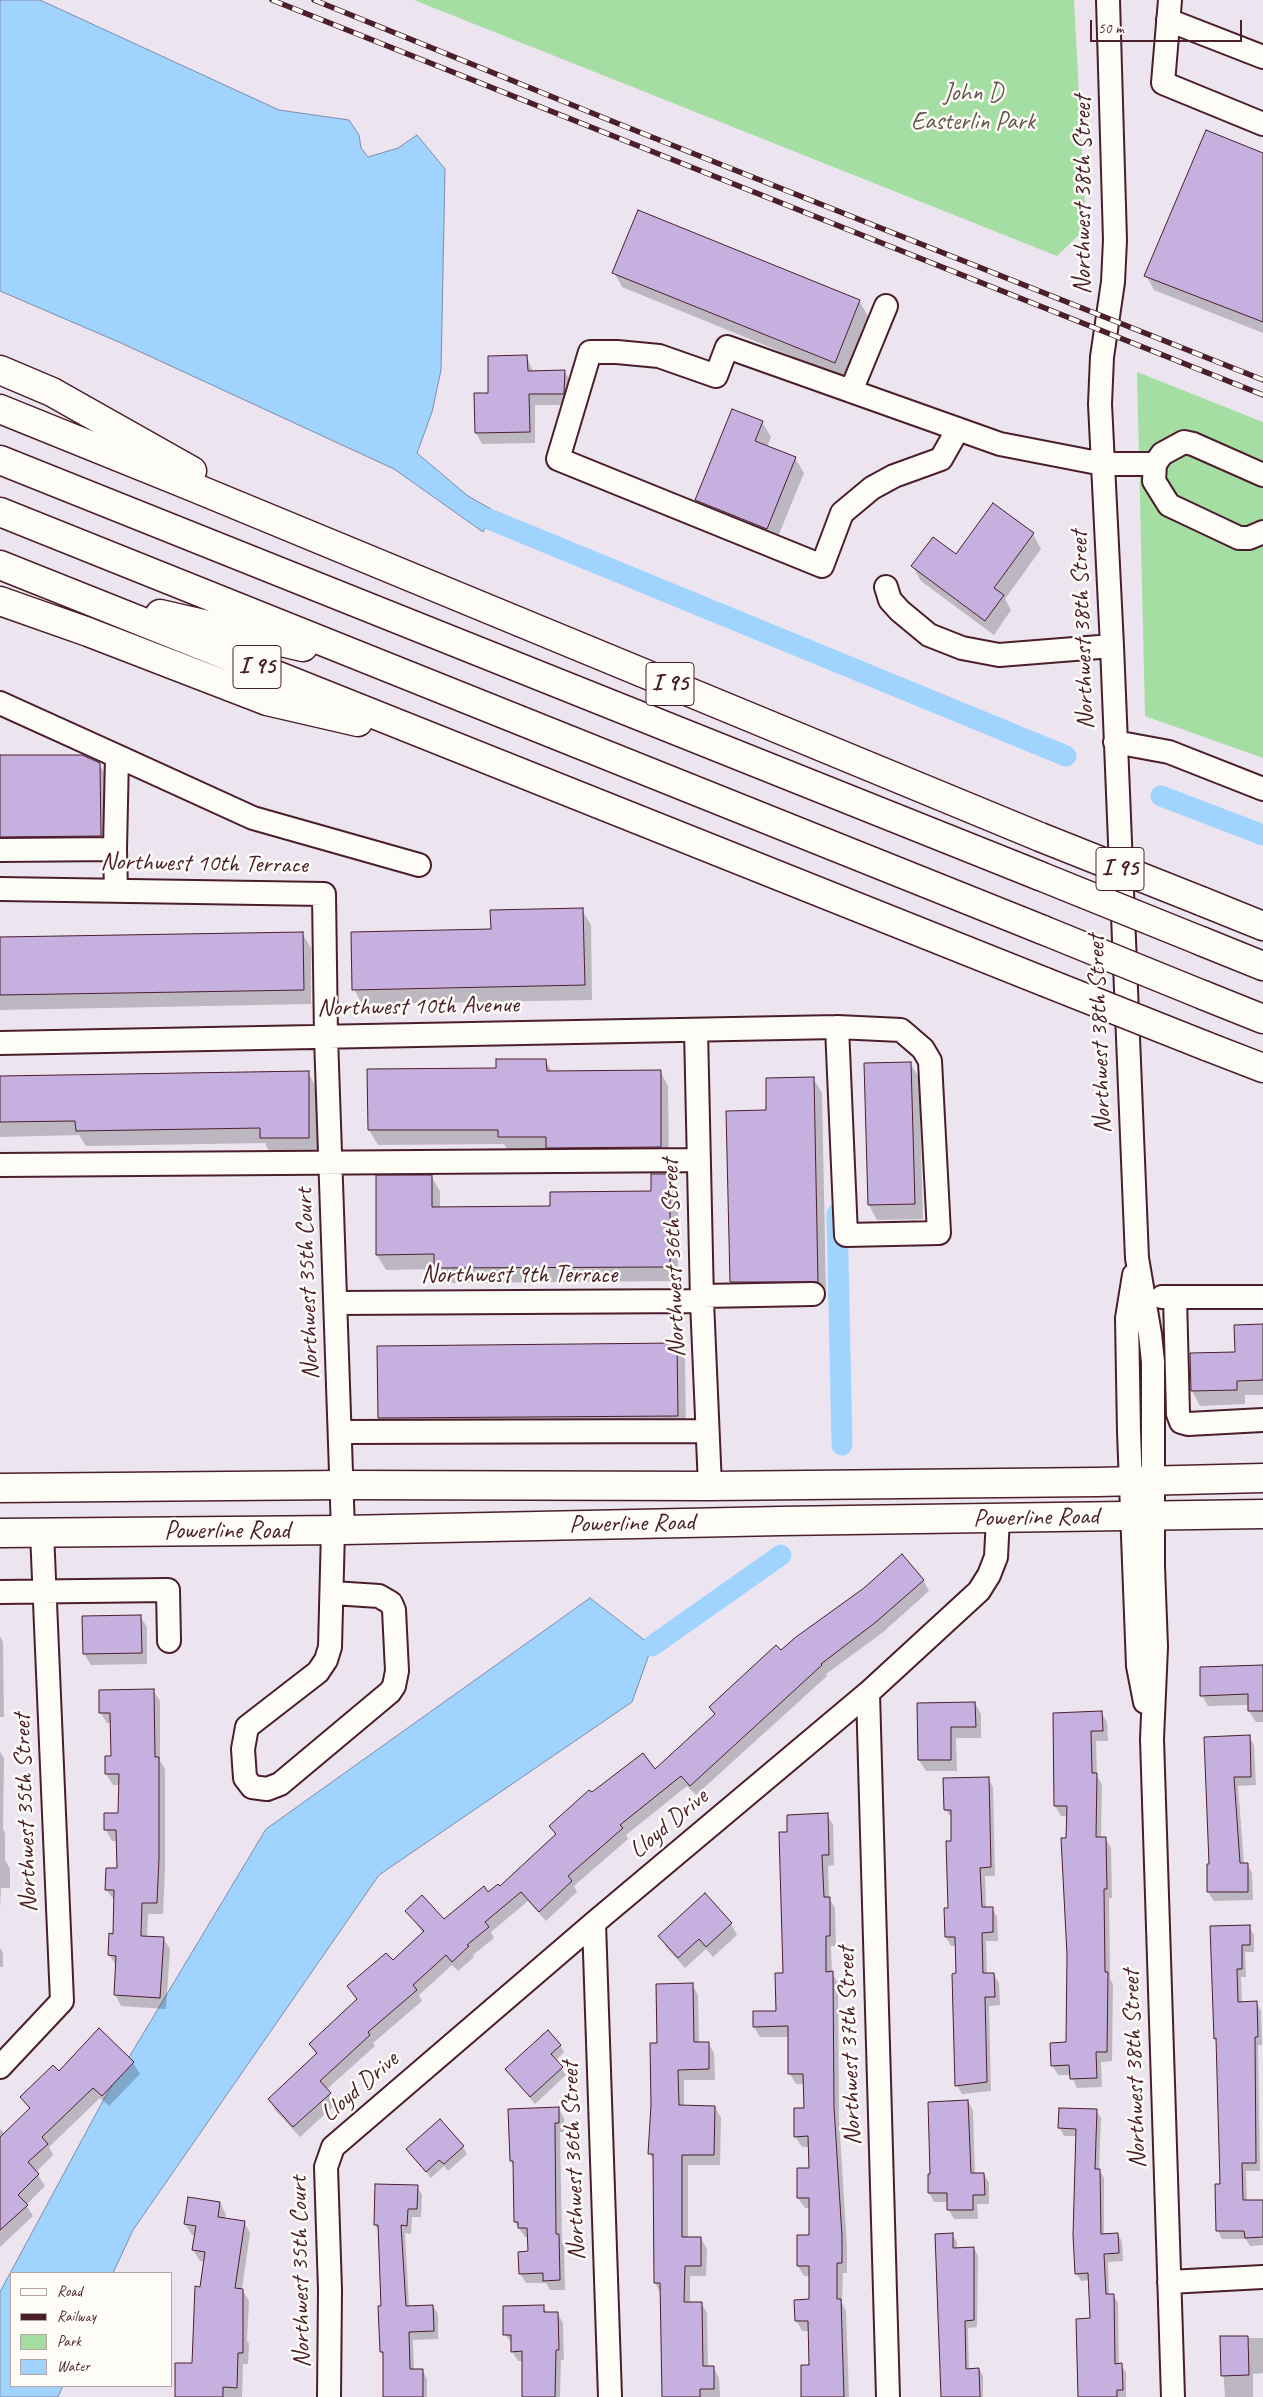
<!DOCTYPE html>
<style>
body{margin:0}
#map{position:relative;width:1263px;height:2397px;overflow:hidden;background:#ece5f0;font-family:Caveat,sans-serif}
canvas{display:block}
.legend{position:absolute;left:10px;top:2272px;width:162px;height:115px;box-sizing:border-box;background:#fdfcf7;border:1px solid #b5a4a5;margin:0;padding:6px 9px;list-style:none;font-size:15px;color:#4a1f2b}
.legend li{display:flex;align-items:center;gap:10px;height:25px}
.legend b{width:25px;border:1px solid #b5a4a5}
.scale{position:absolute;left:1090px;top:20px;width:152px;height:22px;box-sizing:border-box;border:2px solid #4a1f2b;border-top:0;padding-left:6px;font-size:15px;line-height:18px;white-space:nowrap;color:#4a1f2b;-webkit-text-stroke:4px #fdfcf7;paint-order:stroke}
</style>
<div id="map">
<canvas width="1263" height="2397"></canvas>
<ul class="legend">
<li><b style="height:6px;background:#fdfcf7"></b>Road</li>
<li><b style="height:6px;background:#4a1f2b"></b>Railway</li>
<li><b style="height:14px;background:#a5dea3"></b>Park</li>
<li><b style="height:14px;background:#a0d3fe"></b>Water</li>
</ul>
<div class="scale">50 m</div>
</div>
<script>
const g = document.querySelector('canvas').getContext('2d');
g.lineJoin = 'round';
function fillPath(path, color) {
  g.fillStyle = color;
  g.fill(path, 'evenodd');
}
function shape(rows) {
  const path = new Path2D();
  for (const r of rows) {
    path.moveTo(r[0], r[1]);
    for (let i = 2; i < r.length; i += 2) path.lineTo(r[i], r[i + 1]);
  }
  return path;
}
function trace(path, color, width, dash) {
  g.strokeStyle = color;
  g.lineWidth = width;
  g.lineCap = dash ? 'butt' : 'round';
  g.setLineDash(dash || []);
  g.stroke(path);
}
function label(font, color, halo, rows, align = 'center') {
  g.font = font + ' Caveat,sans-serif';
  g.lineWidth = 5;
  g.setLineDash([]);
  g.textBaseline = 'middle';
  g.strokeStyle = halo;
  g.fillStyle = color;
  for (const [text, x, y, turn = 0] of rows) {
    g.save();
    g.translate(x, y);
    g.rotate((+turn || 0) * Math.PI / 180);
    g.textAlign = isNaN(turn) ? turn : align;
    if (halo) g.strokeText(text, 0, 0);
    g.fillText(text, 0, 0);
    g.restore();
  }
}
const green = shape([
 [414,0,1074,0,1086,228,1057,256],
 [1137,372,1263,422,1263,758,1145,716]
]);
const water = shape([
 [0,0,40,0,279,110,349,120,359,135,361,148,368,157,398,148,417,135,445,169,441,370,432,412,417,453,468,496,491,509,489,519,483,532,394,469,121,343,0,291,0,0],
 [590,1598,652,1646,632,1702,379,1875,133,2230,113,2273,11,2273,11,2386,63,2386,58,2397,0,2397,0,2292,104,2099,266,1829,590,1598]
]);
const shadow = shape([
 [1263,155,1263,333,1154,290,1146,275],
 [614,272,859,301,868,316,843,377,622,287],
 [527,357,533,372,564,371,571,382,570,405,535,405,535,443,482,444,476,433,475,395,490,394],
 [762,422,771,437,767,447,795,458,804,473,775,544,705,515,697,500],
 [1033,534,1041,549,1005,599,1011,610,994,635,921,581,913,567],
 [0,757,99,764,108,779,109,851,0,856],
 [582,910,591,925,592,1000,362,1004,354,989,492,930],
 [302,933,311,948,311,1004,0,1010,0,939],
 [545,1060,552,1072,660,1071,668,1086,669,1162,508,1152,504,1144,378,1145,369,1130,497,1069],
 [910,1063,919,1078,923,1219,877,1220,869,1205,865,1065],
 [308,1072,316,1087,317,1152,270,1153,265,1143,86,1146,79,1135,0,1137,0,1077],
 [813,1078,822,1093,826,1296,739,1297,731,1282,727,1112,768,1111],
 [669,1175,678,1190,678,1281,444,1283,436,1269,386,1270,377,1255,431,1176,440,1191,440,1208,551,1208,652,1192],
 [1263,1325,1263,1395,1245,1395,1245,1404,1200,1406,1192,1391,1237,1353],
 [677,1344,685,1359,686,1430,387,1433,379,1418,378,1347],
 [923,1580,929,1591,882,1633,826,1674,827,1676,696,1795,687,1786,626,1835,628,1839,574,1886,577,1892,546,1921,528,1901,491,1932,494,1938,473,1955,474,1957,458,1971,452,1965,419,1995,422,2001,373,2043,375,2046,326,2090,336,2104,300,2137,275,2110,269,2099,316,2054,310,2044,357,2000,348,1986,392,1962,423,1933,407,1911,444,1921,499,1888,556,1836,550,1826,591,1794,654,1771,715,1715,710,1707,781,1652],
 [140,1616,147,1627,147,1664,91,1665,84,1654,83,1617],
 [0,1636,3,1642,4,1717,0,1717],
 [1263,1667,1263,1722,1256,1722,1249,1711,1249,1705,1208,1706,1202,1695],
 [153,1690,160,1701,160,1761,165,1769,165,1870,163,1914,148,1914,147,1937,163,1938,170,1949,166,2009,121,2006,115,1994,117,1966,109,1955,114,1935,115,1901,106,1890,119,1869,118,1841,112,1841,106,1830,120,1814,120,1785,113,1785,106,1774,112,1757,111,1723,107,1723,100,1712],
 [975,1703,981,1714,981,1738,956,1738,957,1771,926,1771,919,1760,918,1704],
 [1101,1712,1107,1722,1108,1741,1096,1741,1097,1776,1102,1785,1101,1839,1105,1838,1111,1848,1112,1898,1109,1898,1110,1979,1113,1984,1112,2061,1101,2062,1102,2087,1077,2088,1071,2075,1058,2075,1052,2065,1067,2044,1068,1816,1061,1816,1055,1806,1055,1714],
 [1249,1736,1254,1745,1256,1785,1238,1786,1244,1864,1247,1864,1252,1873,1253,1900,1214,1901,1208,1892,1208,1865,1210,1865,1205,1738],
 [0,1752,4,1758,3,1828,5,1833,5,1860,10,1869,10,1888,1,1888,0,1910],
 [988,1778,993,1787,995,1876,985,1876,986,1908,992,1908,997,1917,998,1941,986,1941,987,1974,994,1974,999,1983,1000,2005,989,2006,991,2091,962,2094,957,2085,957,1946,951,1946,946,1937,946,1909,949,1909,953,1843,952,1818,945,1809],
 [827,1815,833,1825,834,1865,828,1866,829,1898,835,1908,836,1946,831,1946,832,1973,838,1983,839,2119,847,2247,847,2273,843,2273,842,2303,846,2311,849,2397,802,2397,810,2366,810,2331,802,2331,796,2320,810,2301,810,2276,804,2276,798,2266,811,2237,810,2208,805,2208,798,2198,810,2169,810,2147,802,2147,795,2136,805,2109,804,2084,796,2084,790,2074,789,2037,760,2037,754,2027,777,2012,784,1974,789,1833],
 [731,1924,737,1935,713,1957,706,1949,685,1968,666,1947,660,1936],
 [1249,1926,1254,1935,1254,1952,1245,1952,1246,1977,1241,1977,1242,2003,1256,2002,1261,2011,1262,2045,1258,2045,1260,2171,1246,2171,1247,2202,1263,2201,1263,2245,1250,2246,1246,2239,1222,2239,1218,2231,1217,2185,1222,2185,1218,2042,1215,2038,1211,1927],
 [0,1948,3,1953,3,1967,0,1967],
 [692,1984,698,1995,699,2043,708,2043,714,2053,715,2080,684,2080,684,2107,715,2107,721,2118,720,2165,688,2165,688,2238,701,2238,707,2249,706,2276,690,2276,690,2303,701,2303,707,2313,708,2368,713,2367,719,2378,720,2397,664,2397,661,2294,655,2283,655,2162,650,2154,659,2044],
 [560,2045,564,2052,555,2061,566,2075,535,2104,506,2069],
 [133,2063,140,2074,109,2106,100,2098,49,2147,53,2155,36,2172,45,2186,26,2205,33,2216,0,2247,0,2129,5,2134,30,2110,22,2097,59,2073],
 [968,2101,973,2111,975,2174,984,2174,989,2183,989,2204,977,2204,978,2219,954,2219,949,2210,948,2202,934,2202,929,2193,929,2175,932,2175],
 [558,2108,564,2118,564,2132,560,2132,562,2242,564,2245,565,2290,550,2290,546,2283,526,2283,520,2273,529,2252,529,2237,525,2237,515,2222,514,2167,511,2161],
 [1060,2109,1096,2110,1101,2118,1099,2170,1104,2178,1104,2235,1118,2234,1122,2242,1123,2261,1108,2262,1109,2295,1113,2295,1118,2303,1119,2365,1121,2365,1126,2372,1126,2397,1079,2397,1091,2319,1090,2280,1081,2281,1076,2273,1077,2136,1064,2136,1060,2128],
 [463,2147,467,2154,448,2171,444,2166,431,2178,408,2150],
 [417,2186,422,2195,421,2217,412,2217,411,2234,405,2233,409,2307,433,2306,438,2314,438,2339,413,2340,414,2370,422,2370,427,2379,427,2397,384,2397,385,2358,381,2352,382,2308,379,2231,375,2225],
 [220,2203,226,2214,225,2219,244,2222,250,2233,242,2289,249,2301,247,2340,249,2344,248,2364,243,2364,242,2397,177,2397,193,2365,205,2262,200,2261,193,2250,196,2235,192,2235,185,2224],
 [952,2234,957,2242,957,2249,974,2248,978,2256,977,2327,968,2328,969,2370,979,2369,983,2376,983,2397,942,2397],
 [543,2306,547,2313,557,2313,563,2323,564,2360,561,2360,560,2397,523,2397,524,2361,518,2361,512,2351,512,2344,505,2334],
 [1221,2338,1263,2338,1263,2373,1253,2374,1253,2397,1225,2397]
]);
const canal = shape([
 [489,519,1066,756],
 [1161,796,1263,835],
 [837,1214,842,1445],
 [652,1646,781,1555]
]);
const building = shape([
 [1206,130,1263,153,1263,322,1144,276,1206,130],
 [638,210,860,300,835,363,612,273,638,210],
 [527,355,528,371,565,370,564,394,529,394,530,432,475,433,474,393,488,393,488,356,527,355],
 [732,409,763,421,755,441,796,457,767,529,695,500,732,409],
 [993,503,1034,533,994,588,1004,595,985,621,911,566,933,537,956,554,993,503],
 [0,755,82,755,100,763,101,836,0,837,0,755],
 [583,908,585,985,352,990,351,932,491,929,490,910,583,908],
 [303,932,304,990,0,995,0,937,303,932],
 [496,1059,546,1059,547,1071,661,1070,661,1147,546,1148,546,1137,498,1137,498,1130,368,1130,367,1069,496,1068,496,1059],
 [911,1062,915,1204,868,1205,864,1063,911,1062],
 [309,1071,309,1138,260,1138,260,1128,76,1131,75,1121,0,1122,0,1076,309,1071],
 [814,1077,818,1282,730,1282,726,1111,766,1110,766,1078,814,1077],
 [651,1174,670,1174,670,1267,434,1268,434,1254,376,1255,376,1175,432,1175,432,1207,550,1206,550,1192,651,1191,651,1174],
 [1263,1324,1263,1380,1237,1381,1237,1390,1191,1391,1190,1353,1235,1352,1234,1325,1263,1324],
 [677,1343,678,1416,378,1418,377,1346,677,1343],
 [902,1554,924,1580,876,1622,821,1664,822,1665,690,1786,681,1776,620,1825,623,1828,568,1876,572,1881,539,1912,521,1892,485,1922,489,1927,467,1945,469,1946,452,1962,446,1955,413,1985,417,1990,368,2032,370,2035,320,2081,331,2093,293,2127,268,2099,317,2053,309,2044,357,1999,347,1986,386,1953,393,1960,424,1931,405,1911,422,1895,444,1919,484,1886,488,1892,498,1884,500,1886,556,1834,549,1826,589,1790,592,1792,643,1753,655,1769,715,1714,709,1707,776,1645,781,1650,796,1637,864,1588,902,1554],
 [141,1615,142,1653,83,1654,82,1616,141,1615],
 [1263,1665,1263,1711,1248,1711,1248,1694,1200,1696,1200,1667,1263,1665],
 [154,1689,155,1757,159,1757,159,1858,157,1903,142,1903,141,1936,164,1937,160,1998,114,1995,116,1956,108,1955,109,1933,113,1934,114,1890,105,1890,106,1868,117,1868,116,1830,104,1830,104,1813,118,1813,119,1774,105,1774,105,1756,111,1756,110,1713,99,1713,99,1690,154,1689],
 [975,1702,976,1727,951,1727,951,1760,918,1760,917,1703,975,1702],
 [1102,1711,1103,1731,1091,1731,1092,1773,1097,1773,1096,1837,1106,1837,1107,1889,1104,1889,1105,1972,1108,1972,1107,2052,1096,2052,1097,2078,1070,2079,1069,2065,1051,2066,1050,2043,1066,2042,1067,1955,1061,1838,1066,1838,1067,1806,1054,1806,1053,1713,1102,1711],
 [1250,1735,1251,1777,1234,1777,1240,1863,1248,1863,1248,1892,1207,1892,1207,1864,1209,1864,1204,1737,1250,1735],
 [989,1777,991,1867,980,1868,982,1907,993,1907,993,1932,982,1933,983,1973,994,1973,995,1997,985,1997,987,2082,955,2086,952,1974,956,1973,955,1937,945,1937,944,1908,948,1908,946,1841,951,1841,951,1810,944,1810,943,1778,989,1777],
 [828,1813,829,1855,822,1855,824,1897,830,1897,830,1936,826,1936,826,1972,833,1971,834,2107,842,2236,842,2263,837,2263,837,2299,841,2299,844,2397,801,2397,801,2365,809,2365,808,2321,795,2321,794,2300,809,2299,809,2266,797,2266,797,2235,809,2235,809,2198,797,2198,797,2168,809,2168,808,2136,794,2137,794,2108,804,2108,803,2074,788,2074,788,2026,753,2027,753,2011,776,2011,775,1973,783,1973,779,1832,787,1832,787,1815,828,1813],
 [705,1893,732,1923,706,1947,699,1939,678,1958,658,1936,705,1893],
 [1250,1925,1250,1945,1242,1945,1242,1969,1237,1969,1238,2002,1257,2001,1258,2037,1255,2037,1256,2163,1242,2163,1243,2200,1263,2200,1263,2237,1245,2238,1244,2231,1216,2231,1215,2184,1220,2184,1216,2038,1214,2039,1210,1926,1250,1925],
 [693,1983,694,2042,709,2042,709,2069,678,2070,679,2105,715,2106,714,2155,682,2155,682,2237,701,2237,701,2266,685,2266,684,2302,702,2302,703,2366,714,2366,714,2389,700,2389,700,2397,662,2397,660,2283,654,2283,653,2154,648,2154,651,2105,650,2043,657,2043,656,1984,693,1983],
 [99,2028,134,2062,102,2096,93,2088,42,2137,48,2144,28,2162,39,2174,18,2195,28,2205,0,2230,0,2137,30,2108,20,2097,53,2065,59,2071,99,2028],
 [548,2030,561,2045,551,2054,563,2067,530,2097,505,2069,548,2030],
 [968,2100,971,2173,984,2173,985,2195,973,2195,973,2210,947,2210,947,2193,928,2193,928,2174,930,2174,928,2102,968,2100],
 [559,2107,559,2123,555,2123,556,2234,559,2234,560,2280,543,2281,543,2273,519,2274,518,2252,528,2251,527,2228,518,2228,518,2222,514,2222,513,2161,510,2161,508,2109,559,2107],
 [1059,2108,1097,2109,1095,2169,1100,2169,1101,2234,1118,2233,1119,2253,1104,2254,1106,2294,1114,2294,1115,2364,1122,2363,1123,2390,1117,2390,1117,2397,1078,2397,1076,2319,1090,2318,1088,2273,1075,2274,1073,2235,1076,2129,1058,2128,1059,2108],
 [440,2119,464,2146,444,2164,439,2160,426,2172,406,2149,440,2119],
 [375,2184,418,2185,417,2209,408,2209,407,2226,401,2225,406,2306,433,2305,434,2331,409,2332,410,2369,423,2369,423,2397,383,2397,383,2352,380,2352,378,2306,381,2306,378,2225,374,2225,375,2184],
 [188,2197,220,2202,218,2217,245,2221,235,2288,243,2289,243,2353,238,2353,237,2388,223,2387,223,2397,175,2397,175,2363,192,2363,195,2286,200,2287,205,2252,192,2250,196,2226,184,2224,188,2197],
 [953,2233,953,2248,974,2247,974,2320,965,2321,966,2369,979,2368,980,2397,941,2397,935,2234,953,2233],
 [544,2305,544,2312,558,2312,559,2350,556,2350,555,2397,522,2397,522,2351,511,2352,511,2335,503,2335,503,2306,544,2305],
 [1220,2336,1248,2336,1249,2375,1221,2376,1220,2336]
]);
const minor = shape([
 [1108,0,1115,240,1113,282,1102,357,1100,404,1112,646,1137,1258,1150,1334,1153,1362,1153,1566,1156,1647,1152,1739,1173,2397],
 [1170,0,1163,83,1263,124],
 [1168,20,1263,57],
 [851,391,886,306],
 [958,429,941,459,894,476,872,488,842,513,822,566,558,459,590,352,617,352,659,356,716,376,727,347,1000,444,1103,464,1155,464],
 [1263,475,1193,444,1184,442,1162,454,1155,464,1154,481,1169,505,1239,538,1249,538,1263,532],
 [886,587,890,600,900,611,929,635,962,648,999,655,1112,646],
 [0,703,117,756,115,849],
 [1115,742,1169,752,1263,789],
 [117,756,253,818,419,865],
 [0,850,115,849,116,891],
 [0,889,324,894,326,1037,343,1530],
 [696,1030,702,1301,710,1486],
 [0,1043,837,1027,901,1030,923,1049,930,1061,939,1233,846,1235,837,1027],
 [0,1165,699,1160],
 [1134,1275,1127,1318,1129,1432,1138,1666,1145,1702],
 [702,1296,813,1294],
 [1162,1297,1263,1297],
 [1175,1297,1178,1414,1181,1422,1188,1424,1263,1420],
 [336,1303,702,1301],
 [341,1432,707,1431],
 [333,1530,330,1647,326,1660,318,1672,247,1727,243,1749,245,1778,252,1787,267,1789,280,1784,390,1692,394,1686,397,1671,394,1610,391,1603,379,1596,333,1593],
 [0,1592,168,1590,169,1641],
 [868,1693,888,2397],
 [594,1923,610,2397],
 [0,2067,62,2001,42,1532],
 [1169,2282,1263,2277],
 [329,2397,330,2290,326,2167,333,2147,594,1923,868,1693,979,1591,989,1575,996,1557,998,1518]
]);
const major = shape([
 [0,1488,342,1485,710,1486,1097,1482,1263,1478],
 [0,1533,343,1530,781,1521,1263,1514]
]);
const highway = shape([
 [0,370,52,392,192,471],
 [0,409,193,487,1040,837],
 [0,460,1040,876],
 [0,512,1043,930],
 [0,565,1045,982],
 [0,601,88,632,267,701,358,722],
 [160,614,303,647],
 [1201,901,1263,926],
 [1201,941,1263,966],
 [1203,995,1263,1019],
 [1206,1046,1263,1068]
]);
const rail = shape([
 [272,0,1263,395],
 [314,0,619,124,1263,380]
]);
const highwayBridge = shape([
 [1040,837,1201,901],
 [1040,876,1201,941],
 [1043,930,1203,995],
 [1045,982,1206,1046]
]);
const shields = [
 [257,667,48],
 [670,684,48],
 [1120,869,48]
];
const shieldNames = [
 ["I 95",257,667],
 ["I 95",670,684],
 ["I 95",1120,869]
];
const parkNames = [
 ["John D",973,93],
 ["Easterlin Park",973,122]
];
const streetNames = [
 ["Northwest 38th Street",1083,195,-90],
 ["Northwest 38th Street",1083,630,-92],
 ["Northwest 10th Terrace",204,864,1],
 ["Northwest 10th Avenue",418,1007,-1],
 ["Northwest 38th Street",1100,1034,-92],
 ["Northwest 36th Street",674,1258,-92],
 ["Northwest 9th Terrace",519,1275],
 ["Northwest 35th Court",308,1284,-92],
 ["Powerline Road",1036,1518,-1],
 ["Powerline Road",632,1524,-1],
 ["Powerline Road",227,1531],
 ["Northwest 35th Street",26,1813,-92],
 ["Lloyd Drive",669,1824,-40],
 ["Northwest 37th Street",850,2046,-92],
 ["Northwest 38th Street",1135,2069,-92],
 ["Lloyd Drive",360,2087,-41],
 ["Northwest 36th Street",574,2161,-92],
 ["Northwest 35th Court",301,2272,-91]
];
fillPath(green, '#a5dea3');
fillPath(water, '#a0d3fe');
trace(water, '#7e8baa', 1);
fillPath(shadow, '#0003');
trace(canal, '#a0d3fe', 21);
fillPath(building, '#c6b0df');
trace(building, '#4a1f2b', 1);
trace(minor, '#4a1f2b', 26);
trace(major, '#4a1f2b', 31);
trace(highway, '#4a1f2b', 31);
trace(minor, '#fdfcf7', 22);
trace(major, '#fdfcf7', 28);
trace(highway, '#fdfcf7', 28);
trace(rail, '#4a1f2b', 5.5);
trace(rail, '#fdfcf7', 4, [11]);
trace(highwayBridge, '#4a1f2b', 31, []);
trace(highwayBridge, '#fdfcf7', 28);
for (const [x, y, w] of shields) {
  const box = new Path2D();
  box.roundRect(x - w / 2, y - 21.5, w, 43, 4);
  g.fillStyle = '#fdfcf7';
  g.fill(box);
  trace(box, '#4a1f2b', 1);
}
label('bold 24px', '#4a1f2b', null, shieldNames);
label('25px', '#65584f', '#fdfcf7', parkNames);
label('25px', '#4a1f2b', '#fdfcf7', streetNames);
</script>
